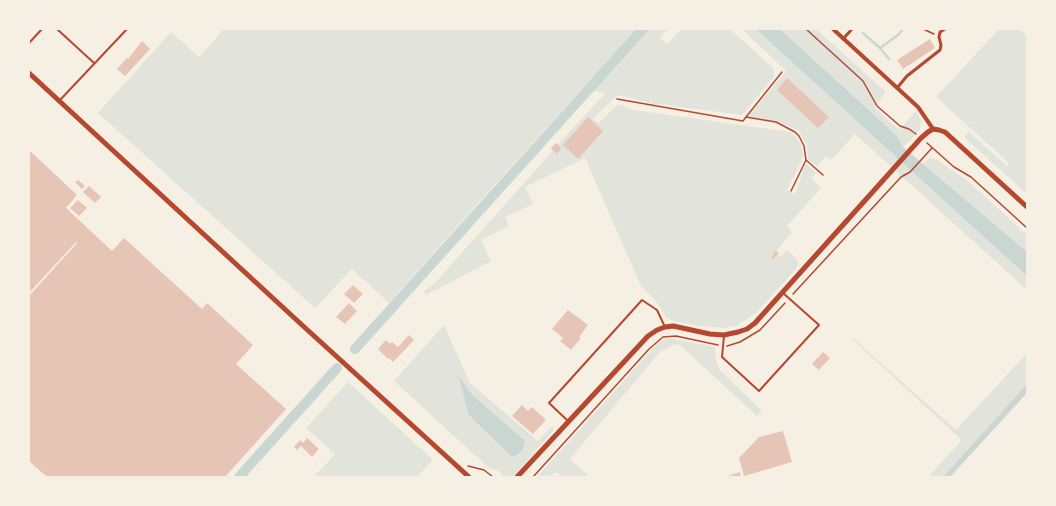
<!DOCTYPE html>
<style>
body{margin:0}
#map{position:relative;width:1056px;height:506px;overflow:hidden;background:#f6efe4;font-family:Poppins,sans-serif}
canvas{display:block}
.frame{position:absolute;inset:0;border:30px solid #f6efe4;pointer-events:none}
</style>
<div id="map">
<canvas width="1056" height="506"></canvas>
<div class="frame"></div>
</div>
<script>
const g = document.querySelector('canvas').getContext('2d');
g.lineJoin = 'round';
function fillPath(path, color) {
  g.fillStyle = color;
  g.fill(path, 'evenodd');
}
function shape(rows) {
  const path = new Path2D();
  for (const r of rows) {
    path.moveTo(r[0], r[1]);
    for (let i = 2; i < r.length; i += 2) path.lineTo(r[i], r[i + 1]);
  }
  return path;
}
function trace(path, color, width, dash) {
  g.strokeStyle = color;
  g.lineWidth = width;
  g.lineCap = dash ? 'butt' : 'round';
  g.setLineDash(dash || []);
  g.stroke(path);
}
const green = shape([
 [224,29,668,29,660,38,667,44,681,29,730,29,774,69,774,77,742,115,650,103,618,95,593,119,599,123,618,104,634,110,790,132,796,137,800,143,803,153,801,162,787,190,795,194,806,163,816,173,811,178,821,188,787,226,792,232,776,251,780,257,787,250,798,260,798,264,796,269,756,313,736,326,722,328,700,326,673,321,666,317,656,301,641,286,585,158,525,187,533,204,505,217,509,226,481,240,491,261,426,295,424,291,434,284,541,164,557,145,605,94,592,90,584,99,578,93,462,221,389,303,352,269,315,308,98,113,171,32,199,57],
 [742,29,756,29,772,42,961,215,1027,276,1027,290,855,134,831,160,826,156,817,166,808,159,807,145,799,131,779,122,749,116,786,71],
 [780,29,816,29,886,92,874,107,899,130,916,111,921,120,920,130,903,147,897,136],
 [999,29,1019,29,1027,36,1027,194,964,137,969,132,1007,166,1009,163,936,97],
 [930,157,936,159,950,169,967,180,1027,235,1027,252,923,164],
 [444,325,470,383,538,441,552,426,553,427,553,431,513,477,505,477,497,470,489,468,394,381],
 [460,377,472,395,468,414],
 [853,338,956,430,1027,353,1027,384,943,477,928,477,962,440,852,339],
 [665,339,672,339,715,347,716,361,720,370,762,411,757,416,681,346,674,344,660,352,570,459,590,477,564,477,557,472,548,477,537,477,650,352,657,344],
 [348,382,433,460,417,477,314,477,335,454,306,428]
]);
const water = shape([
 [756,29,780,29,897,136,903,147,1027,252,1027,276],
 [459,376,472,395,525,441,523,449,517,455,512,457,468,414],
 [1027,384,1027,393,950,477,943,477]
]);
const stream = shape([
 [863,33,880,48,889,59],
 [880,48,898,35,903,29]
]);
const canal = shape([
 [355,349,643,29],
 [239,477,337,368]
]);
const building = shape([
 [930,39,935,48,903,69,897,60],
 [142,41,150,49,125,76,117,69,127,58,128,59],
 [787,78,829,117,818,128,777,90],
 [588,117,603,131,578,159,563,145],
 [556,143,561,148,557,154,551,148],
 [29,150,77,195,66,208,112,251,124,238,202,309,207,303,253,345,236,364,286,409,225,477,47,477,29,461,29,296,77,243,76,242,29,293],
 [78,180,85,186,82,189,75,182],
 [89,186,101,197,95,203,83,192],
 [78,200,87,208,79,216,70,208],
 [776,251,779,253,773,259,771,257],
 [353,285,363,294,354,303,344,294],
 [349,303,357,311,345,324,336,317],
 [568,310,588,325,579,337,581,338,571,350,560,341,563,338,552,329],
 [409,335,414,340,393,362,389,358,388,359,378,349,386,340,390,344,392,342,398,347],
 [823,352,830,358,819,370,812,364],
 [522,405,528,411,532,407,546,420,533,434,512,416],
 [783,431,792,462,744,476,739,458,759,437],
 [307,438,319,449,312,457,301,446,297,450,294,447,300,440,303,443],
 [740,472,741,477,725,477]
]);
const path = shape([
 [806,29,863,81,877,106,900,126,909,129,916,134],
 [923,29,934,34],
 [617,99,743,121,746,117,776,122,795,132,799,136,804,146,806,160,823,175],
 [746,117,782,72],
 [927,143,954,167,971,177,1027,228],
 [791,191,806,160],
 [793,294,901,177,910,172,932,148],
 [727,346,740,342,760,330,785,303],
 [468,466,484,470,493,477],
 [533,477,649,349,663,337,676,336,718,345]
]);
const service = shape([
 [57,29,94,63],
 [29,43,42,29],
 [60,100,127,29],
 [724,336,722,357,759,391,819,325,783,293],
 [568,421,549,403,642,300,657,310,665,327]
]);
const pedestrian = shape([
 [843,39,852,29],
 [897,88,907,76,940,50,941,45,939,37,940,32,945,29]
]);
const minor = shape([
 [833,29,918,107,933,129]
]);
const tertiary = shape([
 [29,73,302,325,469,477],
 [517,477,648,336,657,330,665,327,673,326,710,334,724,335,738,332,747,329,755,323,921,138,928,132,933,129,939,130,945,132,1027,207]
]);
fillPath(green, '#e2e4dc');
fillPath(water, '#c9d6d2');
trace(stream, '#c9d6d2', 2.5);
trace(canal, '#c9d6d2', 10);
fillPath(building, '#e6c5b7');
trace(path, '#b5482f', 1.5);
trace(service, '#b5482f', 2);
trace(pedestrian, '#b5482f', 3);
trace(minor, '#b5482f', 4);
trace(tertiary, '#b5482f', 5);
</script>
